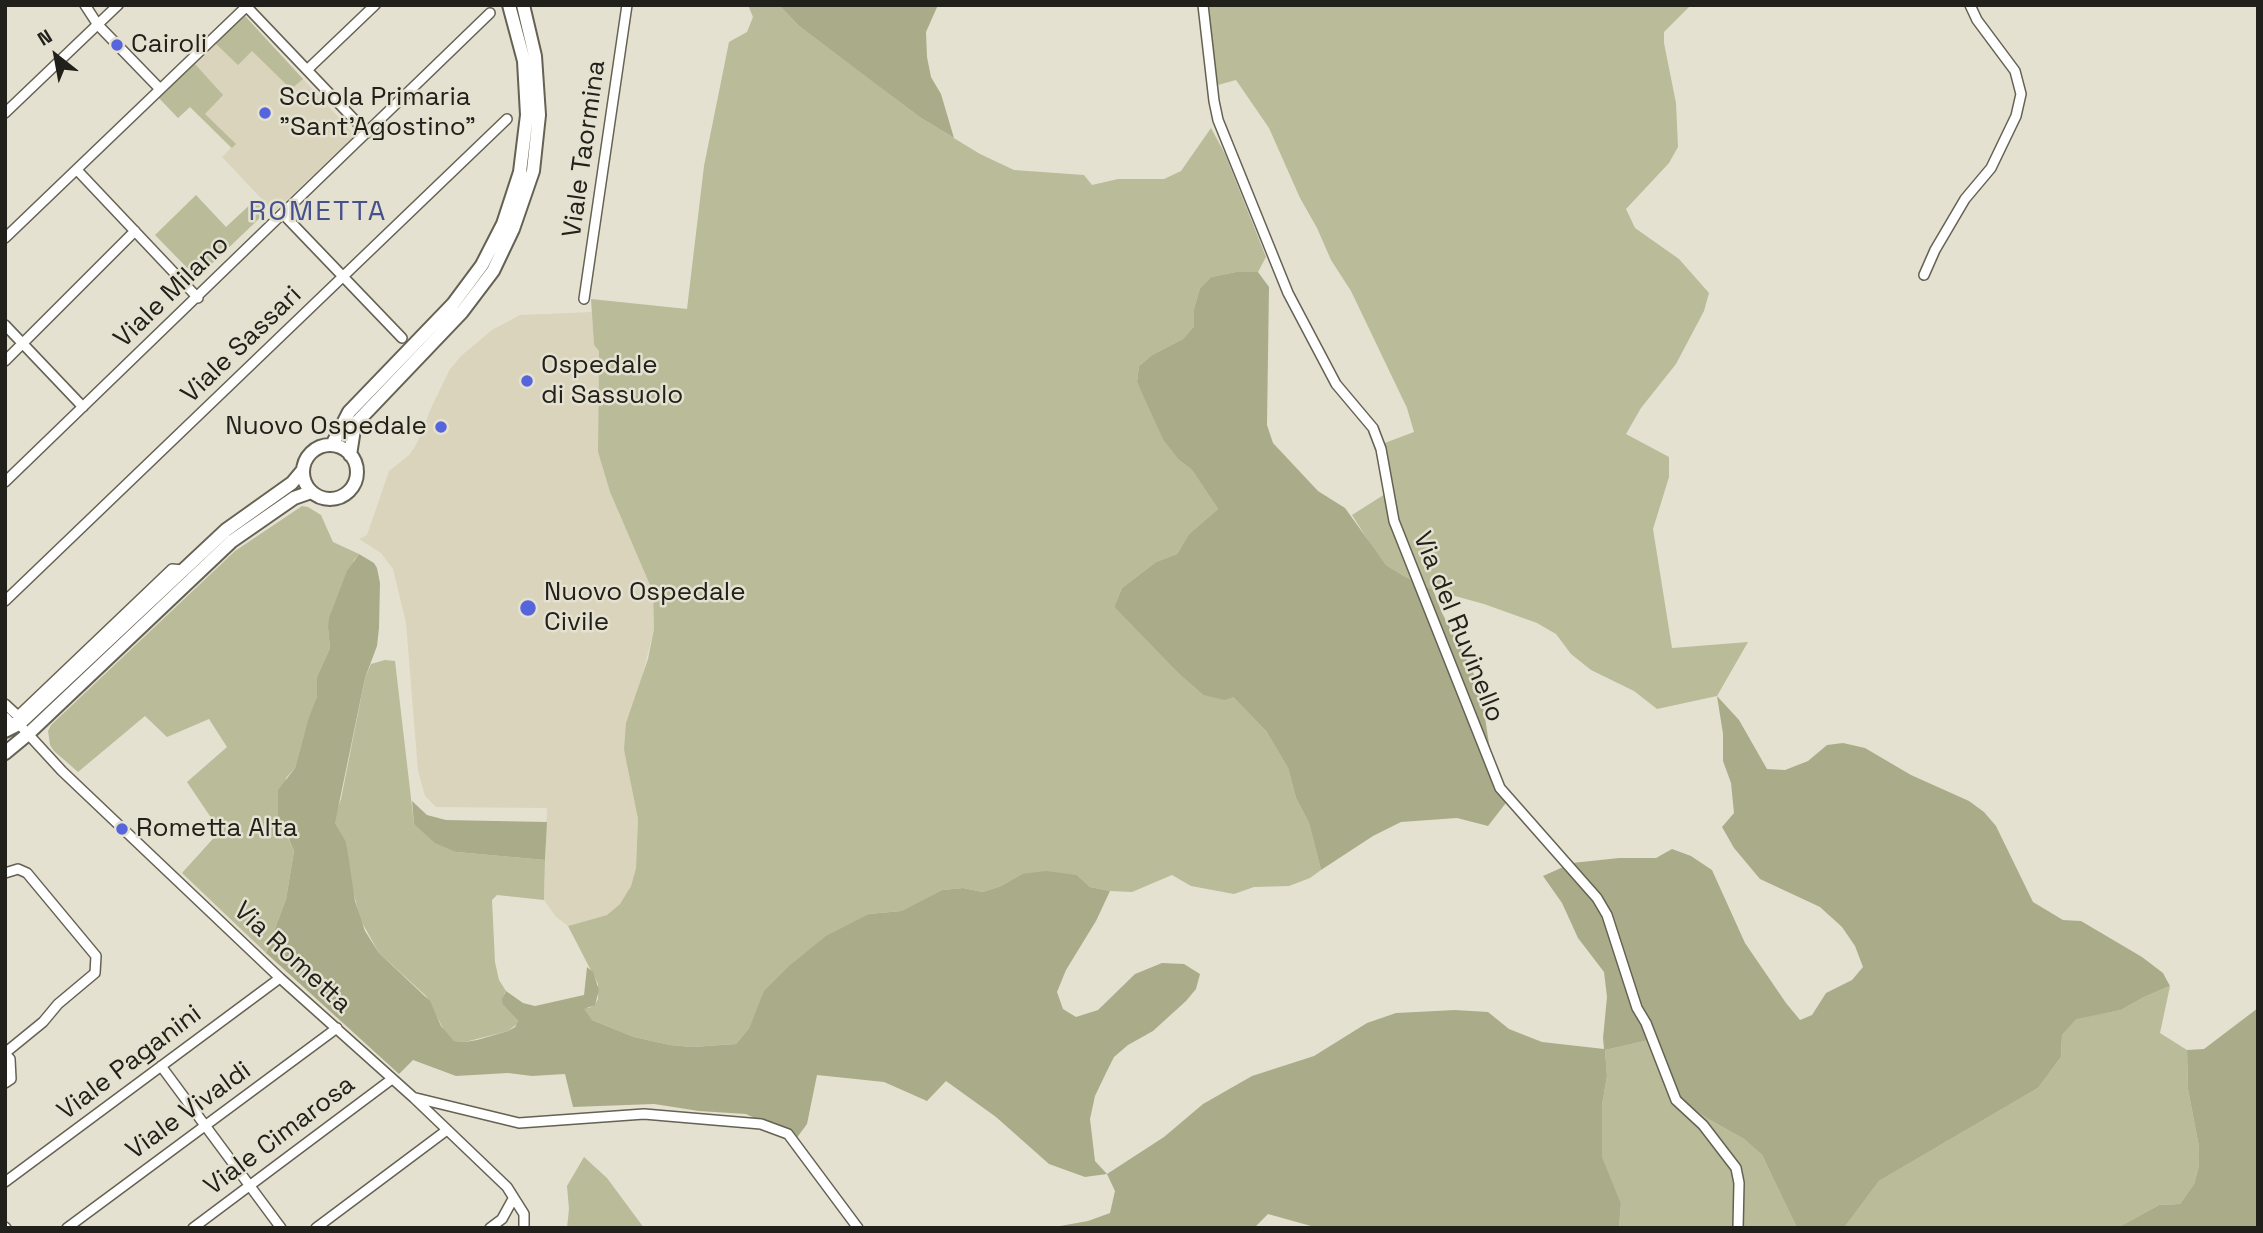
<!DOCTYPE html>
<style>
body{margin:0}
#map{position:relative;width:2263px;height:1233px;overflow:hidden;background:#e5e1d0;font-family:"Space Grotesk",sans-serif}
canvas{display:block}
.frame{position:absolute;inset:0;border:7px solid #22201a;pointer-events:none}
.north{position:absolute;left:21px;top:21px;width:70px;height:70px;-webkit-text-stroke:5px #e5e1d0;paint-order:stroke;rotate:329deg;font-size:19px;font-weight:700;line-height:28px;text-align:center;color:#22201a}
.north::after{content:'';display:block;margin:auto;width:24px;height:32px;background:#22201a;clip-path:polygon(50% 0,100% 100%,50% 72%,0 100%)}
</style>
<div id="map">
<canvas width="2263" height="1233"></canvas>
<div class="frame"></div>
<div class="north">N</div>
</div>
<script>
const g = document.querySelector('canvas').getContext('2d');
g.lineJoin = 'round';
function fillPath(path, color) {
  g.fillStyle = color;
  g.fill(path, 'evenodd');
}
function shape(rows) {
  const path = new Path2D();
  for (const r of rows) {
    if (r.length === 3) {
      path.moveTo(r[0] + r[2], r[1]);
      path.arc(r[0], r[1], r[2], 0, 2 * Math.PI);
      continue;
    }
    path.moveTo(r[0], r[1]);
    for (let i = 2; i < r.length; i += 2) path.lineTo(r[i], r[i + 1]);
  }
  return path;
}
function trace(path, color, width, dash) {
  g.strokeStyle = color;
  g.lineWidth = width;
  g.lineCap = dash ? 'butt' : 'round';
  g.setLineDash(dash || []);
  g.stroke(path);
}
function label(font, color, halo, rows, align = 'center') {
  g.font = font + ' "Space Grotesk",sans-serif';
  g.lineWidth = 5;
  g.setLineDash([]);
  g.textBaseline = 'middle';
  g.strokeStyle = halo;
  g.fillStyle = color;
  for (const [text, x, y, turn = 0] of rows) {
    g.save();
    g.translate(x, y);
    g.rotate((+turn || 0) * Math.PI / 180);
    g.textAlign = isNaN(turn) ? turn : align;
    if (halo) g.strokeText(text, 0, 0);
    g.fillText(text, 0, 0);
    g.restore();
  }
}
const built = shape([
 [244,15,355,135,274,212,222,157,231,148,190,107,178,118,157,96],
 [592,312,594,345,599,351,598,452,610,492,653,592,654,629,624,750,638,819,636,868,631,886,620,904,607,915,568,926,556,917,544,900,547,808,436,807,425,796,418,771,406,623,393,569,381,553,359,539,367,535,389,471,409,455,416,445,432,406,450,369,461,356,492,330,520,315]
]);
const green = shape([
 [748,5,779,5,799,26,921,118,980,154,1014,170,1084,175,1092,185,1118,179,1164,179,1181,171,1211,128,1225,154,1266,257,1258,272,1236,272,1211,277,1200,288,1194,309,1194,326,1183,339,1152,355,1139,366,1137,382,1179,460,1192,470,1218,509,1189,534,1177,554,1156,562,1122,588,1114,607,1178,673,1203,695,1233,697,1266,731,1288,768,1296,798,1309,823,1321,870,1310,878,1289,886,1254,887,1234,894,1191,886,1172,875,1132,892,1110,891,1090,887,1077,875,1022,874,1001,886,983,892,963,888,942,890,901,911,869,914,765,991,749,1028,736,1044,692,1047,670,1045,634,1037,592,1020,583,1010,584,1007,589,1008,595,1004,598,999,598,984,568,926,607,915,620,904,631,886,636,868,638,819,624,750,626,723,648,659,654,629,653,592,610,492,598,452,599,351,594,345,591,299,687,309,704,166,729,42,747,32,753,17],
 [1198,5,1691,5,1664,32,1664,43,1676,103,1678,147,1669,163,1626,209,1635,228,1679,259,1709,293,1704,311,1676,364,1641,408,1626,434,1669,457,1669,477,1653,529,1672,648,1748,642,1717,696,1657,709,1634,691,1591,670,1571,654,1556,634,1537,623,1484,604,1433,590,1404,576,1386,565,1371,545,1352,515,1393,489,1382,444,1414,432,1407,408,1351,291,1331,260,1317,228,1300,198,1269,128,1236,80,1207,88],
 [244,15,303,79,291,89,252,51,238,65,215,43],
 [194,63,223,95,205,114,236,144,232,148,190,107,178,118,157,96],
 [196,195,226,227,255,200,266,212,197,278,155,235],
 [302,506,308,507,321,515,333,542,359,554,354,560,328,628,330,648,317,677,317,697,315,706,308,721,295,768,286,778,283,828,294,851,286,899,266,953,182,873,220,831,187,782,227,747,209,719,167,737,145,716,78,772,54,751,50,745,48,731,51,725,235,551],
 [385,660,395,661,414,824,456,852,545,860,544,900,497,895,492,900,495,962,499,980,506,991,504,994,503,1005,518,1021,517,1024,508,1031,465,1042,454,1041,446,1034,426,996,379,953,360,919,350,878,346,841,335,823,335,815,341,799,365,678,371,664],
 [2170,986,2160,1033,2187,1050,2188,1089,2199,1147,2199,1166,2194,1184,2180,1204,2159,1205,2117,1228,1844,1228,1879,1181,2038,1088,2061,1057,2062,1035,2076,1018,2121,1010,2144,997],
 [1649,1040,1710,1120,1744,1139,1762,1155,1797,1228,1619,1228,1621,1203,1602,1158,1602,1105,1607,1076,1605,1050],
 [584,1157,607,1178,644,1228,567,1228,569,1209,567,1186]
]);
const forest = shape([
 [779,5,938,5,926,32,927,57,931,77,941,94,954,138,921,118,869,79,799,26],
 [1236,272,1258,272,1269,287,1267,425,1273,443,1318,491,1345,508,1386,565,1404,576,1433,590,1442,613,1472,669,1482,698,1490,750,1509,799,1488,826,1457,818,1401,822,1373,836,1321,870,1309,823,1296,798,1288,768,1266,731,1233,697,1225,700,1203,695,1178,673,1114,607,1122,588,1156,562,1177,554,1189,534,1218,509,1192,470,1179,460,1163,439,1137,382,1139,366,1152,355,1183,339,1194,326,1194,309,1200,288,1211,277],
 [359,554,374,563,377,568,380,583,379,628,377,646,365,678,335,823,346,841,355,901,365,931,379,953,430,1001,441,1026,454,1041,465,1042,477,1040,508,1031,515,1027,518,1021,503,1005,502,999,506,991,523,1003,535,1006,584,995,587,967,593,972,599,990,595,1005,584,1009,592,1020,634,1037,670,1045,692,1047,736,1044,749,1028,764,991,789,966,826,936,869,914,901,911,942,890,963,888,983,892,1001,886,1022,874,1046,871,1077,875,1090,887,1110,891,1096,921,1066,970,1057,992,1063,1009,1076,1017,1098,1010,1135,974,1162,963,1184,964,1200,974,1196,989,1186,1001,1153,1031,1128,1045,1114,1057,1106,1073,1095,1096,1090,1119,1095,1161,1107,1174,1164,1137,1203,1104,1252,1076,1314,1056,1367,1023,1396,1013,1455,1010,1488,1012,1509,1029,1542,1042,1604,1049,1603,1038,1607,997,1604,972,1578,938,1562,903,1543,876,1572,863,1619,858,1656,858,1672,849,1691,856,1712,870,1745,943,1786,1003,1800,1020,1812,1015,1826,993,1852,980,1863,967,1855,946,1842,927,1820,907,1760,879,1734,848,1722,827,1734,813,1731,783,1723,761,1723,734,1717,696,1739,720,1767,769,1785,770,1808,761,1827,745,1843,743,1865,748,1911,775,1969,801,1984,812,1996,826,2033,902,2063,920,2081,921,2142,957,2163,973,2170,986,2144,997,2121,1010,2076,1019,2062,1035,2061,1057,2038,1088,1879,1181,1844,1228,1797,1228,1762,1155,1744,1139,1710,1120,1677,1097,1649,1040,1605,1050,1607,1076,1602,1105,1602,1157,1621,1203,1619,1228,1318,1228,1268,1214,1254,1228,1049,1228,1088,1221,1110,1213,1115,1191,1107,1174,1085,1177,1049,1164,996,1117,946,1081,927,1101,884,1082,817,1075,807,1124,793,1143,781,1131,746,1114,699,1111,654,1104,573,1107,565,1074,532,1076,508,1073,456,1076,413,1060,399,1074,266,953,286,899,294,851,278,815,278,790,295,768,308,720,317,697,317,677,330,648,328,628,329,618,347,571],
 [412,801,427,815,446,820,547,822,545,860,456,852,435,843,414,824],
 [2258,1008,2258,1228,2117,1228,2159,1205,2180,1204,2194,1184,2199,1166,2199,1147,2188,1089,2187,1050,2204,1049]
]);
const street = shape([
 [85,5,98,25,160,89],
 [1203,5,1214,101,1218,120,1288,293,1336,384,1373,428,1381,449,1394,521,1500,788,1597,898,1607,915,1637,1008,1646,1023,1676,1100,1703,1125,1736,1168,1739,1183,1738,1228],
 [247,7,367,133],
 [307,70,375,5],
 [5,113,118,5],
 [77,170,198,298],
 [283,214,402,338],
 [5,238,248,5],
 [1924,275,1935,250,1965,199,1991,168,2016,116,2021,94,2015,71,1977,20,1970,5],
 [584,299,627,5],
 [5,325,83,407],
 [5,361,135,231],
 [5,482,490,13],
 [5,601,507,119],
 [5,704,18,716,19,724,28,734,62,771,280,978,414,1098,507,1187,524,1214,524,1228],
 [18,716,172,569,183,570],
 [5,717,10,722,19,724],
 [5,873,18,869,27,873,96,956,95,973,58,1004,43,1022,5,1053],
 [5,1054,10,1059,11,1079,5,1083],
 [161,1066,281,1228],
 [416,1098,519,1123,644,1114,761,1124,788,1134,858,1228],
 [5,1182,280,978],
 [5,1227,6,1228],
 [67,1228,337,1028],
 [193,1228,392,1079],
 [316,1228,447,1130],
 [490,1228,502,1219,513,1199]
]);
const secondary = shape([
 [330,472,27],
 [332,445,349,412,453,304,482,265,503,224,520,172,527,115,524,61,509,5],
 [350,455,354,429,358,421,462,312,493,271,513,229,533,171,539,115,535,56,523,5],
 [5,731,19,724,226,530,292,483,302,471],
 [5,753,28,734,232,541,294,498,311,492]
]);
const markers = [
 [117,45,7,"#5665dc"],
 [265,113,7,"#5665dc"],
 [527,381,7,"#5665dc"],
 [441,427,7,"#5665dc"],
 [528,608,9,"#5665dc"],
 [122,829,7,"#5665dc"]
];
const poiNames = [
 ["Cairoli",131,45],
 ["Scuola Primaria",279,98],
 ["\"Sant'Agostino\"",279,128],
 ["Ospedale",541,366],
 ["di Sassuolo",541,396],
 ["Nuovo Ospedale",427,427,"right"],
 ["Nuovo Ospedale",544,593],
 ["Civile",544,623],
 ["Rometta Alta",136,829]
];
const streetNames = [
 ["Viale Taormina",585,149,-82],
 ["Viale Milano",172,292,-44],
 ["Viale Sassari",242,345,-44],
 ["Via del Ruvinello",1458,627,68],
 ["Via Rometta",292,958,43],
 ["Viale Paganini",130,1063,-37],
 ["Viale Vivaldi",189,1111,-36],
 ["Viale Cimarosa",280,1136,-37]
];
const neighbourhoodNames = [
 ["ROMETTA",318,212]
];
fillPath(built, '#dad4bc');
fillPath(green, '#b9bb99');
fillPath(forest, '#aaac89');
trace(street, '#656153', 12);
trace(secondary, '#656153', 16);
trace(street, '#fff', 9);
trace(secondary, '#fff', 12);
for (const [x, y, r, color] of markers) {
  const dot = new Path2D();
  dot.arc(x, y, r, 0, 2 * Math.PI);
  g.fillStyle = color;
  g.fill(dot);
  trace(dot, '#e5e1d0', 2.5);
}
label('26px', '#22201a', '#e5e1d0', poiNames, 'left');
label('26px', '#22201a', '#e5e1d0', streetNames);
g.letterSpacing = '2px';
label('28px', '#45518d', '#e5e1d0', neighbourhoodNames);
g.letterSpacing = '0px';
</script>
